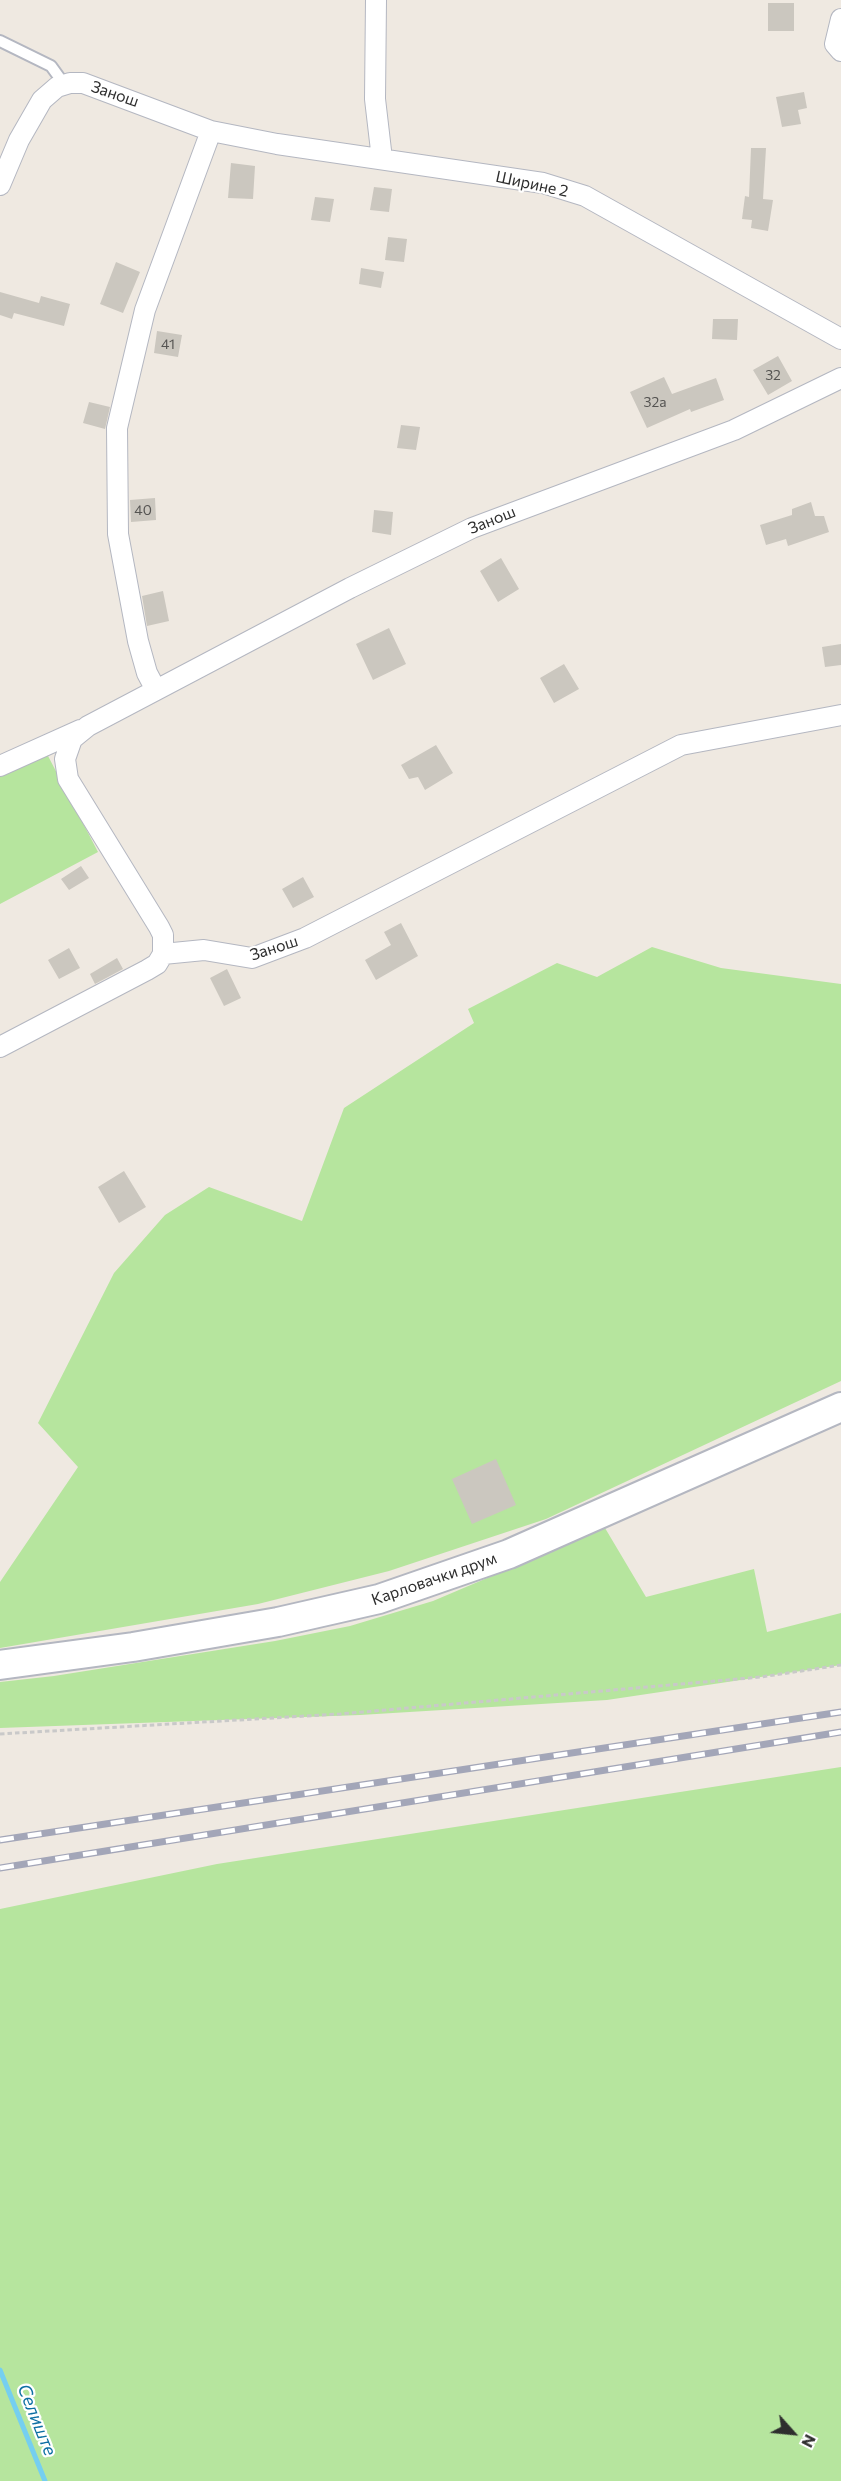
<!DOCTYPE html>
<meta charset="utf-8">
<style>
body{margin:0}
#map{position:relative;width:841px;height:2481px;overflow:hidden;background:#efe9e1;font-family:Commissioner,sans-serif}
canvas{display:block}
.north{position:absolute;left:763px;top:2403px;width:60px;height:60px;-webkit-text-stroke:4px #fff;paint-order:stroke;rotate:117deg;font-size:16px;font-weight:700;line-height:24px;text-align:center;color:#2e2e2e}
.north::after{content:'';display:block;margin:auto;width:21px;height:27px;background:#2e2e2e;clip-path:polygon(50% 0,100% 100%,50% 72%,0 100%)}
</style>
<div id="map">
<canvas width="841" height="2481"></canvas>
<div class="north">N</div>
</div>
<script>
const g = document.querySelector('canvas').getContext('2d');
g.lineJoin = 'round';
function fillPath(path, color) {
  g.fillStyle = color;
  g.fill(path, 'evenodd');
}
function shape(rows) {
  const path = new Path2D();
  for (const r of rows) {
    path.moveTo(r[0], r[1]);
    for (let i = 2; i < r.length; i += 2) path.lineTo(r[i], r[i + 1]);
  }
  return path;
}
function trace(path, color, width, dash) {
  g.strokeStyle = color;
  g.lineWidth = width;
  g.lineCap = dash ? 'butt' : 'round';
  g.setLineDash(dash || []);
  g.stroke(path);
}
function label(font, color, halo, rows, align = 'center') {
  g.font = font + ' Commissioner,sans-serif';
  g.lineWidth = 4.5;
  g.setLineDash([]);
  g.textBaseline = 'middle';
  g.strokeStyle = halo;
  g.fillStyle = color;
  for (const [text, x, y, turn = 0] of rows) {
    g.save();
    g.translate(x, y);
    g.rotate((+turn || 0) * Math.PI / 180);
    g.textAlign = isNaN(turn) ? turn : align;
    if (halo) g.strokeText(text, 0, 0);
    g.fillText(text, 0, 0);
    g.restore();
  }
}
const green = shape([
 [47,754,98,852,0,904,0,774],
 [652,947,721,968,841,984,841,1381,546,1519,389,1571,258,1604,0,1648,0,1582,78,1467,38,1423,114,1273,165,1215,209,1187,302,1221,344,1108,474,1023,468,1009,557,963,597,977],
 [605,1528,646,1597,754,1569,767,1632,841,1613,841,1665,607,1700,360,1715,0,1728,0,1682,54,1676,275,1641,350,1626,433,1601],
 [841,1767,841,2481,0,2481,0,1909,217,1864]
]);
const stream = shape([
 [0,2370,45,2481]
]);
const building = shape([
 [768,3,794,3,794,31,768,31],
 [804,92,807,108,798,110,801,124,782,127,776,97],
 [751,148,766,148,763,199,773,200,768,231,751,228,752,220,742,219,745,196,749,197],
 [231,163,255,166,253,199,228,198],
 [374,187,392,189,389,212,370,210],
 [315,197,334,199,330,222,311,220],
 [388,237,407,239,404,262,385,260],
 [116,262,140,272,123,313,100,304],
 [361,268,384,272,381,288,359,284],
 [0,292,39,303,41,296,70,304,64,326,14,313,12,319,0,315],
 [713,319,738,319,737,340,712,339],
 [157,331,182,335,178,357,154,353],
 [778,356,792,381,768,395,753,370],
 [664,377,672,394,716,378,724,400,691,412,690,409,647,428,630,392],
 [89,402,110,407,105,429,83,423],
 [401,425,420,427,416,450,397,448],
 [155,498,156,520,131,522,130,500],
 [811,502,815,516,824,516,829,532,788,546,786,539,766,545,760,525,792,515,792,509],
 [374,510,393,512,391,535,372,532],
 [501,558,519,589,498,602,480,571],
 [163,591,169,621,147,626,142,596],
 [389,628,406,664,373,680,356,644],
 [841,644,841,665,825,667,822,647],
 [564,664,579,689,554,703,540,678],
 [436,745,453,773,425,790,418,777,409,779,401,765],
 [81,866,89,878,69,890,61,879],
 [303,877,314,897,293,908,282,889],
 [401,923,418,956,376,980,365,960,391,945,384,932],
 [69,948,80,968,59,979,48,960],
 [117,958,123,969,95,984,90,974],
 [227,969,241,998,224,1006,210,978],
 [124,1171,146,1207,119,1223,98,1187],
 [496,1459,516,1505,472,1524,452,1479]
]);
const path = shape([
 [0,1734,340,1714,761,1677,841,1665]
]);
const lane = shape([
 [0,41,51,66,64,84]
]);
const street = shape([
 [376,0,375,99,382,159],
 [841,19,835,44,841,51],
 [0,185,19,140,42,100,57,87,70,83,83,83,211,131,277,144,543,183,585,196,841,339],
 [156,690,147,673,138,641,118,534,117,428,145,310,211,131],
 [0,766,80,730],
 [163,954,204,950,252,958,305,938,681,745,841,715],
 [0,1047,147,970,157,964,163,954,163,935,159,927,68,779,65,759,72,739,88,726,350,588,472,528,734,430,841,378]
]);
const secondary = shape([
 [0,1665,133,1647,278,1622,379,1599,509,1554,841,1407]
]);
const rail = shape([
 [0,1840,841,1712],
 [0,1868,841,1732]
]);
const numberNames = [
 ["41",168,344],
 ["32",773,375],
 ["32a",655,402],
 ["40",143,510]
];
const streetNames = [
 ["Занош",115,94,19],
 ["Ширине 2",532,184,12],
 ["Занош",492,520,-22],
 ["Занош",274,948,-18],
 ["Карловачки друм",434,1579,-19]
];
const waterNames = [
 ["Селиште",37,2420,68]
];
fillPath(green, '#b6e59e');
trace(stream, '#75cff0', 5);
fillPath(building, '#cbc7bf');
trace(lane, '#b4b7c1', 14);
trace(street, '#b4b7c1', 22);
trace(secondary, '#b4b7c1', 32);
trace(path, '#c9c9c9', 3, [4.5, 3]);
trace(lane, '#fff', 10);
trace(street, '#fff', 20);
trace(secondary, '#fff', 28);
trace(rail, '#a3a6b8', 7);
trace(rail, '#fff', 4.5, [14]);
label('14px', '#555452', null, numberNames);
label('16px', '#2e2e2e', '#fff', streetNames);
label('italic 18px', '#0d6fa3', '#fff', waterNames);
</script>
